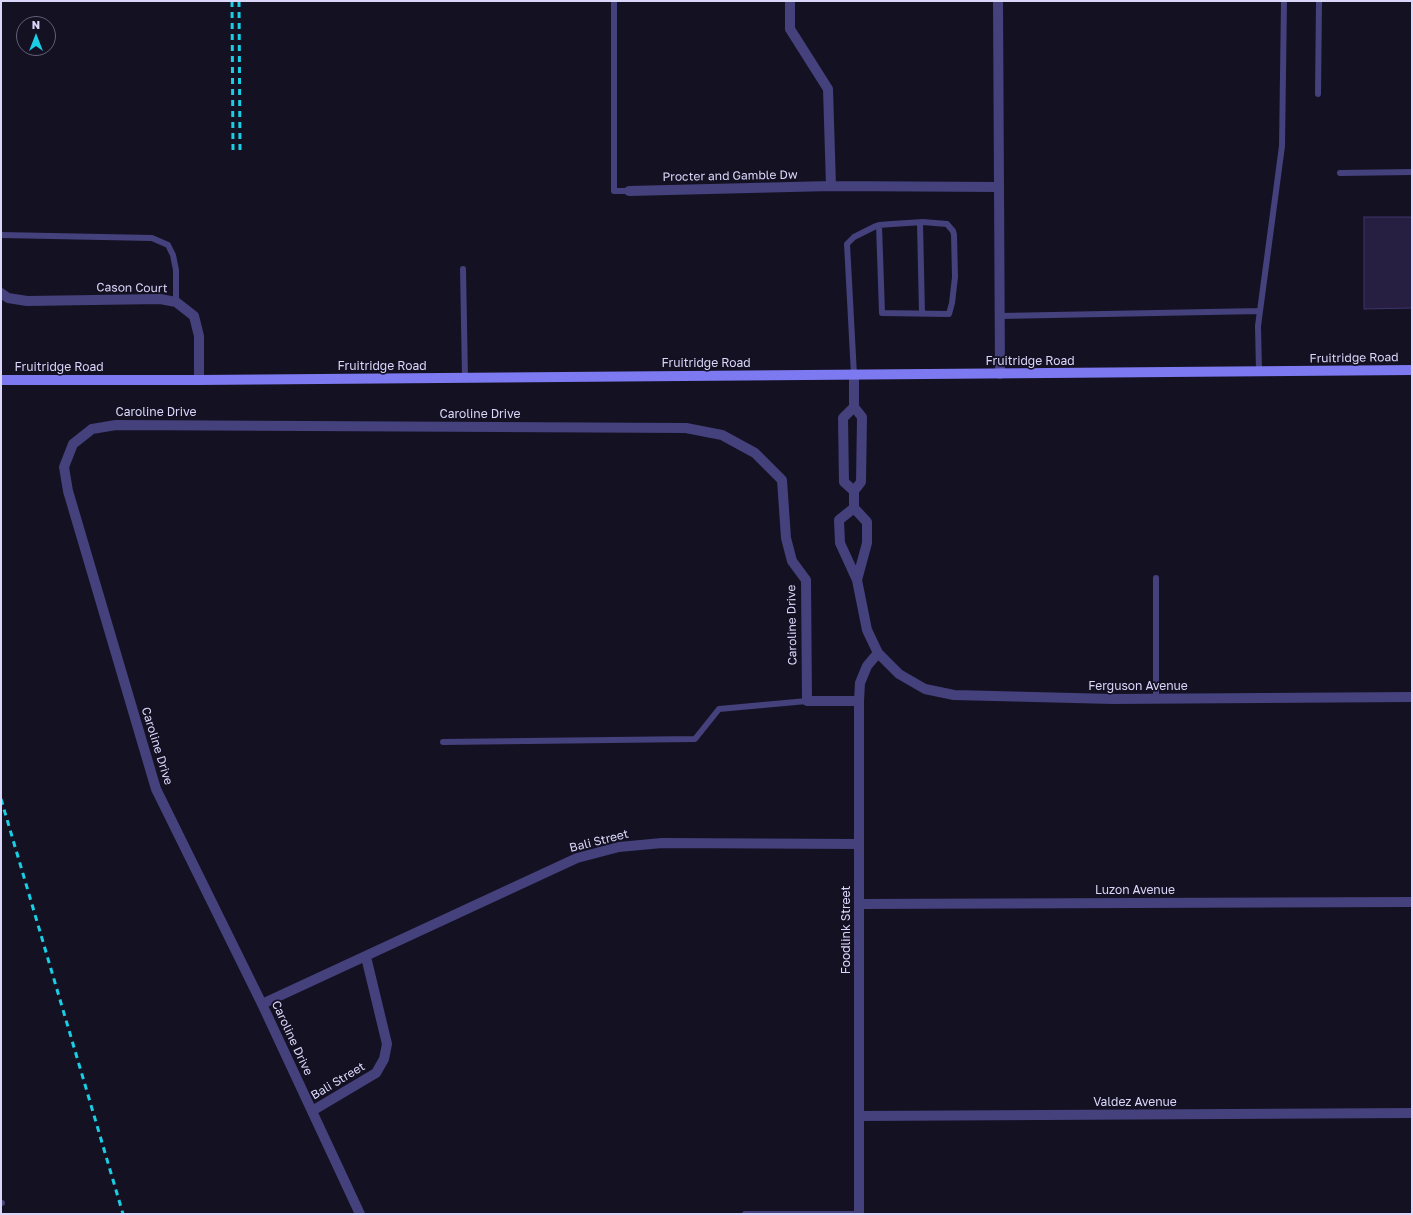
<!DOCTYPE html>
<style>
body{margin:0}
#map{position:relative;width:1413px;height:1215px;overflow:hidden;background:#141123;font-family:"Golos Text",sans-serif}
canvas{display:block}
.frame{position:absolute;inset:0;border:2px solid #dbd7fb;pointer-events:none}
.north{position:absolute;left:16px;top:16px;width:40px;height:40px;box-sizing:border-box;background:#141123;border:1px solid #646079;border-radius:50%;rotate:0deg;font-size:11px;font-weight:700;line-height:16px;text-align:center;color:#dbd7fb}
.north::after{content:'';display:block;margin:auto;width:14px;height:18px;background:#1acee4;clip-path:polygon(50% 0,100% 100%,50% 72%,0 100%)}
</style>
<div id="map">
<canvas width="1413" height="1215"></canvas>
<div class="frame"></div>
<div class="north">N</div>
</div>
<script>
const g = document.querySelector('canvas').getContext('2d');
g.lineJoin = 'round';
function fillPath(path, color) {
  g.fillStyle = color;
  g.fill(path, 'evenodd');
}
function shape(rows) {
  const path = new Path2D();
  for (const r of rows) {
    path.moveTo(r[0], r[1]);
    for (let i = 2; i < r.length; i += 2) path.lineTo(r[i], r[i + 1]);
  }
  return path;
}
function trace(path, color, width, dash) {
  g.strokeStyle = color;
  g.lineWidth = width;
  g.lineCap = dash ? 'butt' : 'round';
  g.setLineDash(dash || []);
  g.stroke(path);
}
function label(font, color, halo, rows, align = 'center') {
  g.font = font + ' "Golos Text",sans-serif';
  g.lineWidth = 3.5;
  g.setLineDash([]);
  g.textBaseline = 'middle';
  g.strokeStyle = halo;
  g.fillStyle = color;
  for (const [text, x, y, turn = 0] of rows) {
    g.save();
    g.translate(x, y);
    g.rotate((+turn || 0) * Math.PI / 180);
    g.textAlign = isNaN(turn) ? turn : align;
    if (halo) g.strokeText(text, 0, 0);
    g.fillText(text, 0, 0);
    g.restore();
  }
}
const building = shape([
 [1364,217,1412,217,1412,308,1364,309,1364,217]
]);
const lane = shape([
 [614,1,614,191,629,191],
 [1318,94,1319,1],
 [1340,173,1412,172],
 [920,223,922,314],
 [1,235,152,238,168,245,173,255,176,270,176,302],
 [463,269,465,378],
 [1000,316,1260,311],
 [1259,372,1258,326,1282,146,1284,1],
 [854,375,847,244,854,237,876,226,879,225,892,224,923,222,947,224,953,231,954,235,955,277,952,303,949,314,882,313,879,225],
 [1156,578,1156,699],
 [443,742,695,739,719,709,807,701],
 [1,1203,2,1203],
 [745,1214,859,1214]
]);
const street = shape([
 [790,1,790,29,828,89,831,186],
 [998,1,1000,374],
 [629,191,831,186,999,187],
 [1,293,8,298,27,301,160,299,176,302,194,316,199,336,199,380],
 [854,375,854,407,843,418,844,482,854,491],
 [854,491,854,508,867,522,867,543,857,580],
 [854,491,861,482,862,417,854,407],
 [854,508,839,520,840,543,857,580,867,630,878,653,899,674,925,689,954,695,1113,699,1412,697],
 [859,904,1412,902],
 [262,1004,577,858,619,847,662,843,859,844],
 [312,1111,376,1073,384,1059,387,1044,366,957],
 [859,1116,1412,1113],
 [360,1214,262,1004,156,789,68,491,64,467,73,444,92,429,116,425,686,428,722,435,755,453,782,480,786,538,792,561,806,580,807,701,859,701],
 [859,1214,859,701,860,683,867,666,878,653]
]);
const secondary = shape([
 [1,380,199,380,1412,370]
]);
const rail = shape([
 [232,1,233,151],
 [239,1,240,151],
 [1,799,123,1214]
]);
const streetNames = [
 ["Procter and Gamble Dw",730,176,-1],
 ["Cason Court",132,288,1],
 ["Fruitridge Road",1354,358,-1],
 ["Fruitridge Road",1030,361],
 ["Fruitridge Road",706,363],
 ["Fruitridge Road",382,366],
 ["Fruitridge Road",59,367],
 ["Caroline Drive",156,412],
 ["Caroline Drive",480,414],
 ["Caroline Drive",792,625,-91],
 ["Ferguson Avenue",1138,686],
 ["Caroline Drive",157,746,73],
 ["Bali Street",599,841,-14],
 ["Luzon Avenue",1135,890],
 ["Foodlink Street",846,930,-90],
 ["Caroline Drive",292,1038,65],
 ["Bali Street",338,1081,-31],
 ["Valdez Avenue",1135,1102]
];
fillPath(building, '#261f42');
trace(building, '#3f346b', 1);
trace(lane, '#44417c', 6);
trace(street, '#44417c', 10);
trace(secondary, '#7d79f0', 10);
trace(rail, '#1acee4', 3, [6, 5]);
label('12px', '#dbd7fb', '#141123', streetNames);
</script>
